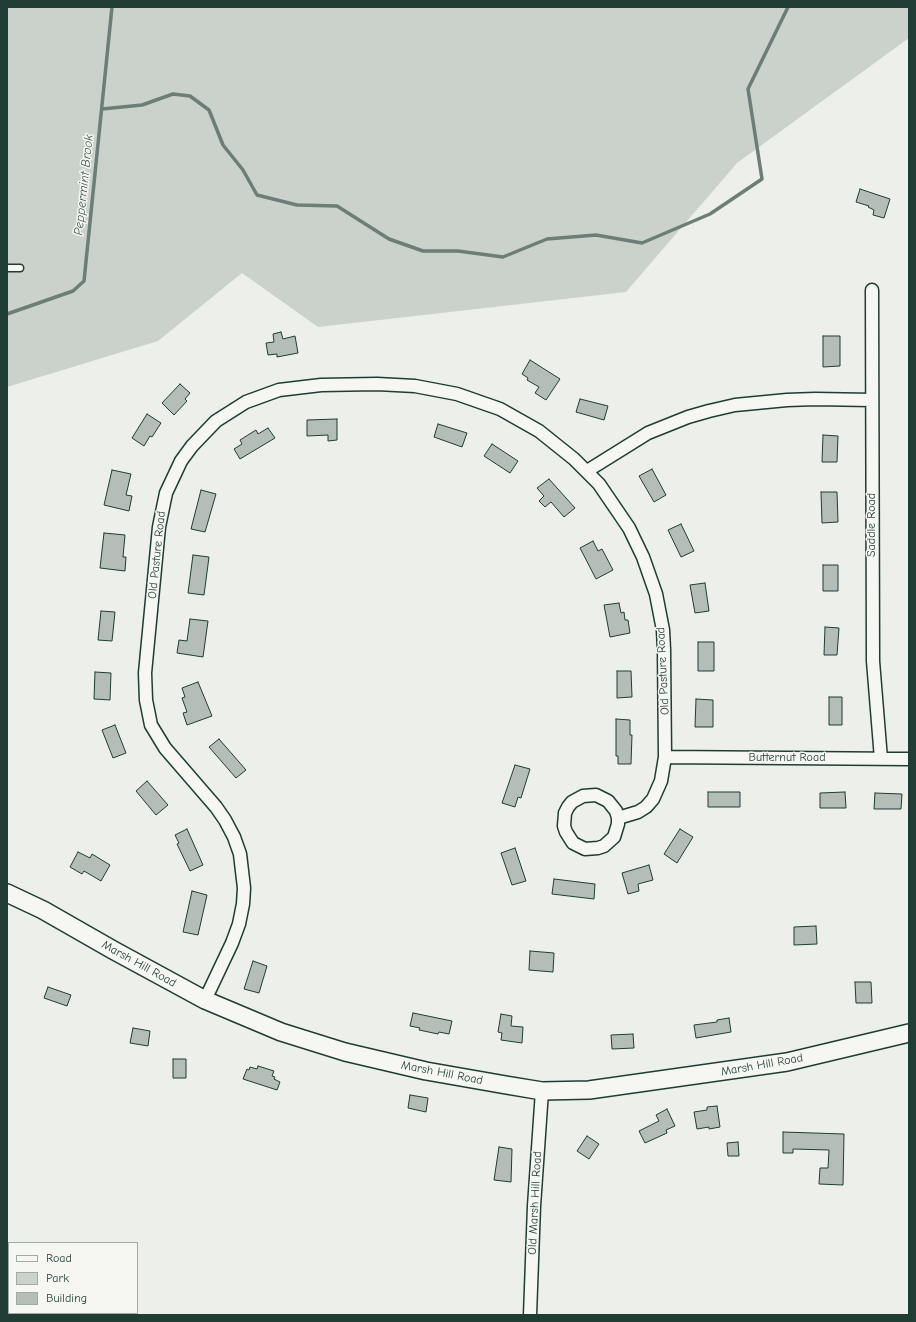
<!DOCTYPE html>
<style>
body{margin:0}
#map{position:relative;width:916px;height:1322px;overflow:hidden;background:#edefea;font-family:"Comic Neue",sans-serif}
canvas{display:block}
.frame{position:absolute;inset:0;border:8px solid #1f3d34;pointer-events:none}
.legend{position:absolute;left:8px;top:1242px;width:130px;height:72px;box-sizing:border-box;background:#f6f6f2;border:1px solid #a0aca6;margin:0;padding:5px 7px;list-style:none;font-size:12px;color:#1f3d34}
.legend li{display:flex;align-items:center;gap:8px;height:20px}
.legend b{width:20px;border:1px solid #a0aca6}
</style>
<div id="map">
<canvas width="916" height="1322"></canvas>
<div class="frame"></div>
<ul class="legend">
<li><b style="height:5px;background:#f6f6f2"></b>Road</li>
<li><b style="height:11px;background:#cbd2cc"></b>Park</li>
<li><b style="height:11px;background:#b4bdb8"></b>Building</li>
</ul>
</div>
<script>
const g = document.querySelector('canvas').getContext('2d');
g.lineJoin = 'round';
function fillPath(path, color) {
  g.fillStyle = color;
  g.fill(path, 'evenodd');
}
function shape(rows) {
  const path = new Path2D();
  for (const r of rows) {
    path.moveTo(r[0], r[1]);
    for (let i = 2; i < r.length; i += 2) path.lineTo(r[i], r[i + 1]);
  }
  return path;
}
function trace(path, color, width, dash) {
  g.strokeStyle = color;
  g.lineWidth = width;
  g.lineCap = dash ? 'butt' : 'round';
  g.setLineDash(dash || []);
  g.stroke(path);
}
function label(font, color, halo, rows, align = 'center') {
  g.font = font + ' "Comic Neue",sans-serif';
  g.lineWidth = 3;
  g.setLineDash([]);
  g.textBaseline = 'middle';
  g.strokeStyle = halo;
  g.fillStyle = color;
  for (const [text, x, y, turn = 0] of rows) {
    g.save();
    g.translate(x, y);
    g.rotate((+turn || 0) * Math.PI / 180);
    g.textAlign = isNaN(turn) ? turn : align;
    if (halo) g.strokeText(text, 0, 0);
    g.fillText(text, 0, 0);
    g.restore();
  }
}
const green = shape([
 [7,7,909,7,909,38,737,163,626,292,318,327,242,273,158,341,7,387]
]);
const stream = shape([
 [102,109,142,105,173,94,190,96,209,110,223,145,243,170,257,195,297,205,337,206,389,239,423,251,458,251,503,257,547,239,596,235,642,243,710,214,762,179,748,89,788,7],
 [7,314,73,291,84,281,112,7]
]);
const building = shape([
 [860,189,890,199,884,218,873,215,874,210,868,207,869,206,856,202,860,189],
 [281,332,283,339,295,336,298,353,277,357,277,354,268,355,266,343,274,342,273,334,281,332],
 [823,336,840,336,840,366,823,367,823,336],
 [530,360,560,379,546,400,535,393,539,387,527,380,528,378,522,374,530,360],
 [180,384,190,393,185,399,187,401,174,415,162,403,180,384],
 [580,399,608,406,604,420,576,412,580,399],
 [147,414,161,423,152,437,150,436,144,446,132,438,147,414],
 [337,419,337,440,328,441,328,435,307,436,307,420,337,419],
 [438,424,467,433,462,447,434,437,438,424],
 [268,428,275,438,240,459,234,449,242,444,240,440,256,430,258,434,268,428],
 [823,435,838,436,837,462,822,462,823,435],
 [492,444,518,461,510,473,484,456,492,444],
 [652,469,666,495,654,502,639,476,652,469],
 [112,470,131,474,126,495,132,496,129,511,104,505,112,470],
 [549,479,575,508,564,517,551,502,545,507,539,501,544,496,537,488,549,479],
 [201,490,216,494,205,532,191,529,201,490],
 [821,492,837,492,838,522,822,523,821,492],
 [681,524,694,551,681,557,668,530,681,524],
 [104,533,125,535,123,557,126,557,125,571,100,568,104,533],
 [593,541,598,551,602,549,613,570,596,579,580,548,593,541],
 [193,555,209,557,204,595,188,593,193,555],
 [823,565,838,565,838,591,823,591,823,565],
 [705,583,709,611,695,613,690,585,705,583],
 [619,603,621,613,624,612,625,620,628,620,630,633,610,637,604,605,619,603],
 [101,611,115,612,112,641,98,640,101,611],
 [190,619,208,621,203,657,177,653,179,640,187,641,190,619],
 [825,627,839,628,837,655,824,655,825,627],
 [698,642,714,642,714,671,698,671,698,642],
 [617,671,631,671,632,697,617,698,617,671],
 [95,672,111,673,110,700,94,699,95,672],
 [198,682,212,716,187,725,183,713,187,712,182,698,185,697,182,688,198,682],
 [829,697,842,697,842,725,829,725,829,697],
 [696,699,713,700,713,727,695,727,696,699],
 [616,719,630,720,630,735,632,735,631,764,618,764,618,756,616,756,616,719],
 [115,725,126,753,113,758,102,730,115,725],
 [219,739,246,770,236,778,209,747,219,739],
 [515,765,530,769,521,798,518,797,515,807,502,803,515,765],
 [147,781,168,805,156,815,136,791,147,781],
 [708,792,740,792,740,807,708,807,708,792],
 [845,792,846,808,820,808,820,793,845,792],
 [875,793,902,794,901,809,874,809,875,793],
 [187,829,203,865,190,871,177,844,179,843,175,835,187,829],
 [680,829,693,837,677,863,664,854,680,829],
 [515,848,526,881,512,885,501,853,515,848],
 [78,852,90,858,92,854,110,865,101,881,84,871,82,874,70,867,78,852],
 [649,865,653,880,638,884,639,891,628,894,622,873,649,865],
 [554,879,595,884,594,899,552,894,554,879],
 [192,891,207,895,198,935,183,932,192,891],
 [816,926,817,944,794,945,794,927,816,926],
 [530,951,554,953,553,972,529,970,530,951],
 [253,961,267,966,259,993,244,989,253,961],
 [855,982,871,982,872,1003,856,1003,855,982],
 [48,987,71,995,67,1006,44,998,48,987],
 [413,1013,452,1021,449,1034,439,1032,438,1034,419,1030,420,1028,410,1026,413,1013],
 [501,1014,512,1016,511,1026,523,1027,522,1043,501,1040,502,1033,498,1032,501,1014],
 [729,1018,731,1032,696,1038,694,1025,717,1022,717,1020,729,1018],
 [133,1028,150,1031,148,1046,130,1043,133,1028],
 [633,1034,634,1048,612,1049,611,1035,633,1034],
 [173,1059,186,1059,186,1078,173,1078,173,1059],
 [258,1066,274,1071,272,1076,275,1077,274,1079,280,1082,277,1090,243,1079,247,1069,249,1070,250,1067,257,1069,258,1066],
 [410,1095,428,1098,426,1112,408,1108,410,1095],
 [717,1106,720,1127,709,1129,709,1127,697,1129,694,1112,707,1110,707,1107,717,1106],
 [667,1109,675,1126,666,1130,667,1133,645,1143,639,1131,659,1121,656,1115,667,1109],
 [783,1132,844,1134,843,1185,819,1184,820,1168,828,1168,829,1150,793,1149,793,1153,783,1153,783,1132],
 [587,1136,599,1144,589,1159,577,1151,587,1136],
 [738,1142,739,1156,728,1156,727,1143,738,1142],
 [499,1147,512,1149,511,1182,494,1180,499,1147]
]);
const lane = shape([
 [7,268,20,268]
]);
const street = shape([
 [872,290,873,661,881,759],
 [587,471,648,433,688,417,709,411,735,405,787,400,815,399,872,400],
 [665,757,909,759],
 [205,1000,232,943,239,924,243,904,244,888,240,854,234,837,225,820,216,807,165,748,151,725,146,700,145,673,159,527,166,493,181,461,192,446,216,421,246,402,279,390,321,385,377,384,415,386,457,394,500,409,539,431,574,459,599,484,629,528,643,557,656,594,663,630,664,650,665,757,661,781,653,799,646,807,638,812,618,818,616,811,608,801,596,795,583,796,572,802,568,807,565,813,564,826,566,832,573,843,585,849,598,848,604,846,614,837,618,824,618,818],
 [530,1315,534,1206,542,1091]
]);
const secondary = shape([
 [7,893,43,910,113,950,205,1000,281,1032,345,1052,426,1071,506,1085,542,1091,589,1090,787,1062,909,1033]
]);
const streetNames = [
 ["Saddle Road",872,525,-90],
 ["Old Pasture Road",157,555,-84],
 ["Old Pasture Road",663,671,-93],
 ["Butternut Road",787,758],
 ["Marsh Hill Road",139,964,29],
 ["Marsh Hill Road",762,1065,-10],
 ["Marsh Hill Road",442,1073,11],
 ["Old Marsh Hill Road",535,1203,-87]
];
const waterNames = [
 ["Peppermint Brook",84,185,-84]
];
fillPath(green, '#cbd2cc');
trace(stream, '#6c7e77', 3.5);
fillPath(building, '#b4bdb8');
trace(building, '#1f3d34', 1);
trace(lane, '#1f3d34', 9);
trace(street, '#1f3d34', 15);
trace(secondary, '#1f3d34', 20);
trace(lane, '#f6f6f2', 6);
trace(street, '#f6f6f2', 12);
trace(secondary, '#f6f6f2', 17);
label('12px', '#1f3d34', '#f6f6f2', streetNames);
label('italic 13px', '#3f5850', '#f6f6f2', waterNames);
</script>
